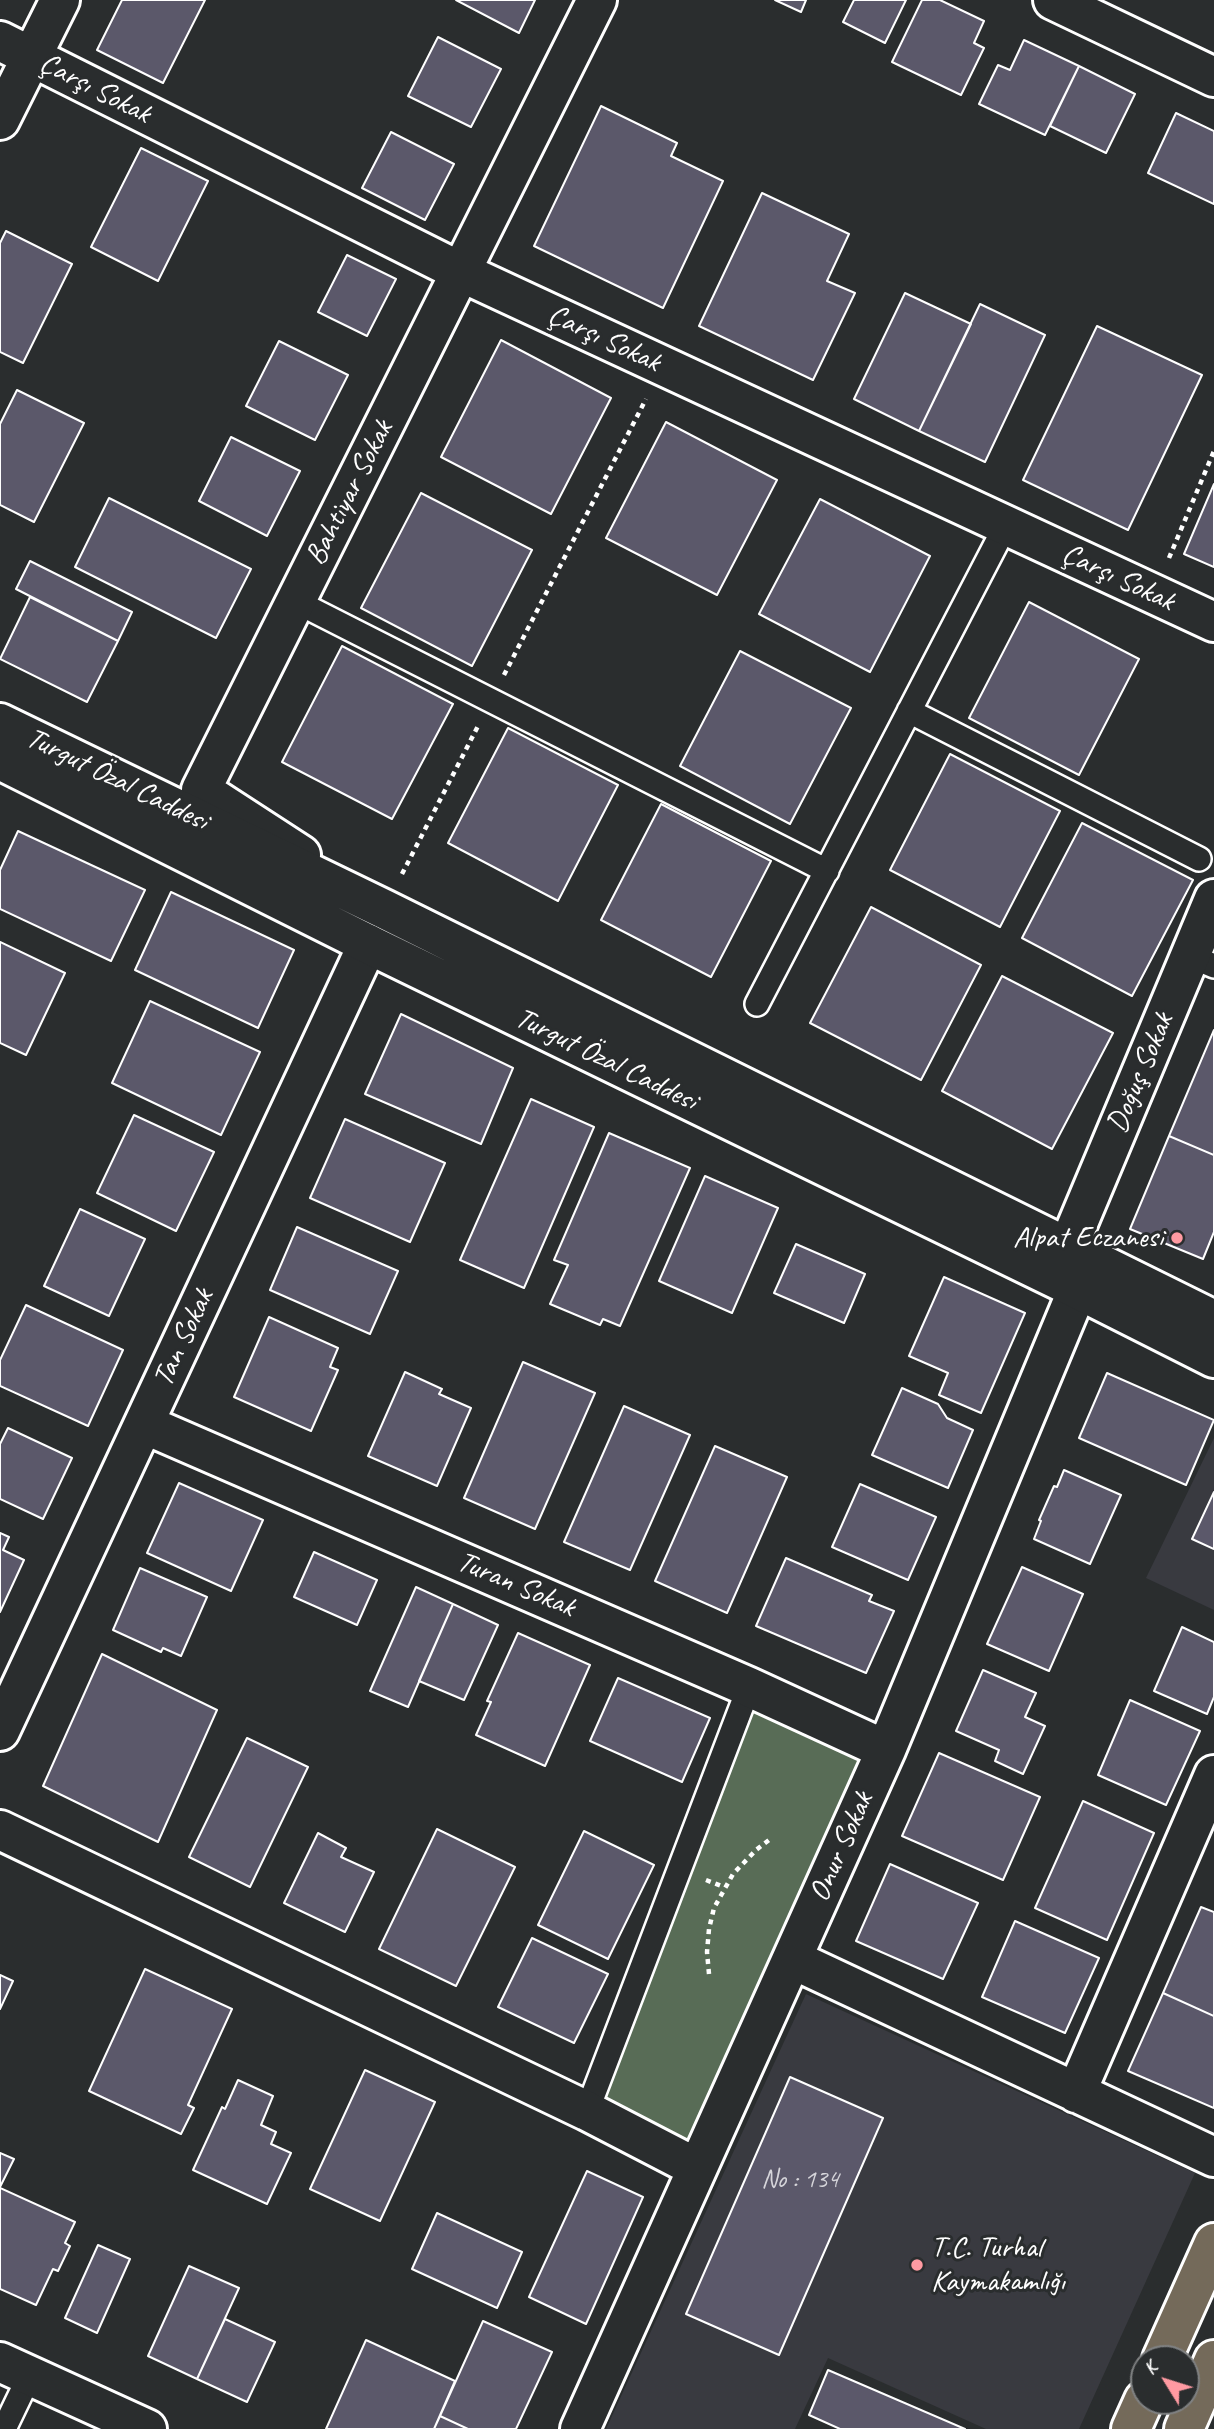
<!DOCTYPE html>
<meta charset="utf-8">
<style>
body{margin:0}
#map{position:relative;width:1214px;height:2429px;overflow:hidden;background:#2a2d2e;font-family:Caveat,sans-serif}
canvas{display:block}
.north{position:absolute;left:1130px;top:2345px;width:70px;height:70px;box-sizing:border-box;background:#2a2d2e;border:2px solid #7f8182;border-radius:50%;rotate:308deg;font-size:19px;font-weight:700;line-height:28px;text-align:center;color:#fff}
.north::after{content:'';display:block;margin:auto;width:24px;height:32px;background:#ff9aa2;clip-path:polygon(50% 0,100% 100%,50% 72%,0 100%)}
</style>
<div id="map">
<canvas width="1214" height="2429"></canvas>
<div class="north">K</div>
</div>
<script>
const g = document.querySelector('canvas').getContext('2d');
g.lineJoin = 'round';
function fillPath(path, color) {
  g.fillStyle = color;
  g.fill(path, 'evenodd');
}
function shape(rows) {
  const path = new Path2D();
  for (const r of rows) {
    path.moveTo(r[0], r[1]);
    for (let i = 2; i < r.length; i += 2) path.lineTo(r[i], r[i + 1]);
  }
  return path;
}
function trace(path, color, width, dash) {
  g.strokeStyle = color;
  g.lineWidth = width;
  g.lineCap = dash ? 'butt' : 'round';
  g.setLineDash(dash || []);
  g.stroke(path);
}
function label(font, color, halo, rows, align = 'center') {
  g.font = font + ' Caveat,sans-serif';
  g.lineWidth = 6;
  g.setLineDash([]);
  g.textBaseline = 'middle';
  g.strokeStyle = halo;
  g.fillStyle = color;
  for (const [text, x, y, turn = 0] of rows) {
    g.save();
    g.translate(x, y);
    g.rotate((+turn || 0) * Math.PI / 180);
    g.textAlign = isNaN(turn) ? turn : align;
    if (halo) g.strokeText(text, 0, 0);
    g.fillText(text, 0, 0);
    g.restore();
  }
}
const built = shape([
 [1214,1438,1214,1610,1146,1578],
 [806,1994,1195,2173,1079,2429,986,2429,828,2358,795,2429,606,2429]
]);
const green = shape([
 [749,1687,886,1750,697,2168,587,2111]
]);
const building = shape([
 [122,0,205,0,163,83,97,50,122,0],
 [456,0,535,0,519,33,456,0],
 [775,0,806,0,801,12,775,0],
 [854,0,906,0,885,43,843,22,854,0],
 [922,0,940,0,984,21,974,43,984,48,961,95,892,62,922,0],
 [438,37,501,69,471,127,408,96,438,37],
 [1024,40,1079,66,1045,135,979,104,998,65,1010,70,1024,40],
 [1079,66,1135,94,1106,153,1050,126,1079,66],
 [601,106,677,143,671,156,723,181,663,308,534,246,601,106],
 [1176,113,1214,131,1214,204,1148,173,1176,113],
 [391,132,454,164,425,220,362,188,391,132],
 [141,148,208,181,158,281,91,247,141,148],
 [762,193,849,234,827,281,855,293,813,380,699,326,762,193],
 [6,231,72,264,23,363,0,352,0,243,6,231],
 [347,255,396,279,367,336,318,312,347,255],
 [905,293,971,324,919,431,854,399,905,293],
 [980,304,1045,335,985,462,919,431,980,304],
 [1097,326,1202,375,1128,530,1023,480,1097,326],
 [501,340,611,398,551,514,441,457,501,340],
 [279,341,348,375,315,440,246,406,279,341],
 [17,390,84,423,34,522,0,505,0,424,17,390],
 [666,422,777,480,717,595,606,538,666,422],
 [231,437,300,471,267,536,199,501,231,437],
 [1214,484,1214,567,1184,554,1214,484],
 [421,493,532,550,472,666,361,608,421,493],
 [109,498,251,569,216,638,75,567,109,498],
 [820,499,930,556,870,672,759,614,820,499],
 [30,561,132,612,118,641,16,589,30,561],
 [30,597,118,641,87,702,0,659,30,597],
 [1029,602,1139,659,1079,775,969,718,1029,602],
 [342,646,453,704,392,819,282,762,342,646],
 [740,651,851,708,790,824,680,766,740,651],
 [508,728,618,785,558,901,448,843,508,728],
 [950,754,1060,811,1000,927,890,870,950,754],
 [661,804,771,861,711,977,601,920,661,804],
 [1082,823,1193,880,1132,996,1022,938,1082,823],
 [18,831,145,890,111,961,0,909,0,870,18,831],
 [171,892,294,950,258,1028,135,970,171,892],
 [871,907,981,965,921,1080,810,1023,871,907],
 [0,942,65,973,26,1055,0,1043,0,942],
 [1002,976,1113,1033,1052,1149,942,1091,1002,976],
 [150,1001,260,1052,221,1135,112,1083,150,1001],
 [401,1014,513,1068,481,1144,365,1094,401,1014],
 [1214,1030,1214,1155,1169,1136,1214,1030],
 [531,1099,594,1127,524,1288,460,1260,531,1099],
 [134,1115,214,1152,176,1231,97,1193,134,1115],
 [345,1119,445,1163,410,1242,310,1198,345,1119],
 [609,1133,690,1168,620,1326,603,1319,600,1325,550,1304,568,1265,554,1260,609,1133],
 [1169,1136,1214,1155,1214,1232,1203,1259,1130,1229,1169,1136],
 [705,1176,778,1208,732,1313,659,1281,705,1176],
 [80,1209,145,1239,109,1316,44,1286,80,1209],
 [297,1227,398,1271,370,1334,270,1290,297,1227],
 [796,1244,865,1274,844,1323,774,1293,796,1244],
 [944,1277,1025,1313,981,1413,939,1395,948,1373,909,1356,944,1277],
 [26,1305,123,1350,88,1426,0,1386,0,1360,26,1305],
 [269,1317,338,1348,330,1367,338,1370,311,1431,234,1397,269,1317],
 [523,1362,595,1393,535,1529,464,1498,523,1362],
 [405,1372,442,1389,439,1394,471,1408,437,1486,368,1456,405,1372],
 [1107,1373,1214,1420,1186,1485,1079,1438,1107,1373],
 [902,1388,938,1404,947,1418,973,1430,948,1488,872,1455,902,1388],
 [624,1406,690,1435,630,1570,564,1542,624,1406],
 [8,1428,72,1458,43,1519,0,1499,0,1444,8,1428],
 [715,1446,787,1477,727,1613,655,1581,715,1446],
 [1064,1470,1121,1495,1090,1564,1034,1539,1041,1521,1039,1520,1054,1486,1057,1487,1064,1470],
 [179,1483,263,1520,231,1591,147,1553,179,1483],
 [860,1484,936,1517,908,1580,832,1547,860,1484],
 [1214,1492,1214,1549,1192,1539,1214,1492],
 [0,1533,9,1537,3,1550,24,1560,0,1612,0,1533],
 [314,1552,377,1580,357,1625,294,1597,314,1552],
 [786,1558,872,1595,869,1601,894,1611,866,1673,756,1626,786,1558],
 [1022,1567,1083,1594,1049,1671,987,1644,1022,1567],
 [140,1568,207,1597,181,1656,163,1648,161,1652,113,1630,140,1568],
 [416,1587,453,1604,408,1707,370,1691,416,1587],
 [453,1604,498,1625,464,1700,419,1681,453,1604],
 [1182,1627,1214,1642,1214,1697,1207,1714,1154,1691,1182,1627],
 [518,1633,590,1665,545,1766,476,1735,491,1702,487,1701,518,1633],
 [102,1654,217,1710,158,1842,43,1786,102,1654],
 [983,1670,1036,1693,1025,1717,1045,1726,1023,1774,995,1761,999,1750,956,1731,983,1670],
 [618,1678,710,1718,682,1782,590,1741,618,1678],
 [1130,1700,1200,1731,1166,1805,1098,1775,1130,1700],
 [247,1738,308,1767,250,1887,189,1857,247,1738],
 [939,1753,1040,1797,1003,1880,902,1836,939,1753],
 [1083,1801,1154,1833,1107,1940,1035,1908,1083,1801],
 [437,1829,515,1867,456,1986,379,1949,437,1829],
 [584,1831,654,1865,608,1959,538,1925,584,1831],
 [318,1833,346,1848,341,1857,374,1872,345,1932,284,1903,318,1833],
 [890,1864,978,1903,943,1979,856,1941,890,1864],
 [1201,1907,1214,1912,1214,2016,1163,1993,1201,1907],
 [1015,1921,1099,1958,1065,2033,982,1997,1015,1921],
 [532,1938,608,1974,574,2043,498,2007,532,1938],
 [145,1969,232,2009,188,2105,194,2108,181,2134,89,2091,145,1969],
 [0,1975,13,1981,0,2009,0,1975],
 [1163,1993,1214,2016,1214,2108,1128,2071,1163,1993],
 [365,2070,435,2102,380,2221,310,2189,365,2070],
 [790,2077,883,2118,779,2355,686,2314,790,2077],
 [238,2080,273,2096,261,2125,276,2132,271,2144,291,2153,267,2204,193,2170,222,2107,225,2109,238,2080],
 [0,2153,14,2159,0,2187,0,2153],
 [587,2171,643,2197,586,2324,529,2297,587,2171],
 [0,2188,75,2222,65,2243,70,2246,58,2271,53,2269,36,2305,0,2289,0,2188],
 [437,2213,522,2252,497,2308,412,2269,437,2213],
 [98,2245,130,2259,97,2333,65,2318,98,2245],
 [189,2266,239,2288,197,2379,148,2356,189,2266],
 [225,2319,275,2342,247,2402,197,2379,225,2319],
 [483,2321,552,2352,516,2429,468,2429,440,2416,483,2321],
 [366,2340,455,2381,434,2429,326,2429,366,2340],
 [828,2370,965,2429,840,2429,809,2415,828,2370],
 [440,2416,468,2429,434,2429,440,2416]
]);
const path = shape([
 [1169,558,1214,451],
 [504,675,646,399],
 [402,874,478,726],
 [706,1880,724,1887],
 [709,1974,707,1952,709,1929,714,1908,733,1874,756,1850,769,1840]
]);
const service = shape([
 [295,601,827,871],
 [909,711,1199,859],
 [1190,956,1214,966],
 [757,1004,1006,525],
 [587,2111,749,1687],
 [4,2429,30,2375]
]);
const minor = shape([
 [1053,0,1214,77],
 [0,41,461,272,1214,622],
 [0,120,60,0],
 [301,855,201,790,597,0],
 [1068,1247,1214,899],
 [144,1424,749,1687,886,1750],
 [0,1731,368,944],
 [0,1830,587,2111,697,2168],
 [792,1959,1214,2157],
 [1076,2093,1214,1775],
 [0,2362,147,2429],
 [580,2429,886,1750,1090,1260]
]);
const tertiary = shape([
 [0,723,384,909,1214,1320],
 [0,760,368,944,1077,1289,1214,1358]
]);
const trunk = shape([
 [1162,2359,1214,2243],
 [1131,2429,1144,2400],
 [1184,2429,1214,2360]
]);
const markers = [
 [1177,1238,7,"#ff9aa2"],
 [917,2265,7,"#ff9aa2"]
];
const numberNames = [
 ["No : 134",800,2180]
];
const streetNames = [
 ["Çarşı Sokak",95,89,27],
 ["Çarşı Sokak",604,339,25],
 ["Bahtiyar Sokak",350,493,-63],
 ["Çarşı Sokak",1118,578,25],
 ["Turgut Özal Caddesi",117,780,26],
 ["Turgut Özal Caddesi",606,1060,26],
 ["Doğuş Sokak",1141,1073,-67],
 ["Tan Sokak",184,1338,-65],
 ["Turan Sokak",516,1585,23],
 ["Onur Sokak",842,1847,-66]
];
const poiNames = [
 ["Alpat Eczanesi",1163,1238],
 ["T.C. Turhal",931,2248,"left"],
 ["Kaymakamlığı",931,2282,"left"]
];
fillPath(built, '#393a40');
fillPath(green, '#586c56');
fillPath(building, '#5b586a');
trace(building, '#fff', 2);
trace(service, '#fff', 28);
trace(minor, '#fff', 44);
trace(tertiary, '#fff', 44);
trace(trunk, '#fff', 44);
trace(path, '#fff', 4.5, [5, 5]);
trace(service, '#2a2d2e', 23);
trace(minor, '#2a2d2e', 38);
trace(tertiary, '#2a2d2e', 38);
trace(trunk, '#746a5a', 38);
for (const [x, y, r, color] of markers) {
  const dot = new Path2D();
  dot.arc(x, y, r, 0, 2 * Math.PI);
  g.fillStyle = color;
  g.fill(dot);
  trace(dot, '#2a2d2e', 2.5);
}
label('26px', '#d6d5da', null, numberNames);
label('30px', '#fff', '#2a2d2e', streetNames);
label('30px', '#fff', '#2a2d2e', poiNames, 'right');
</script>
